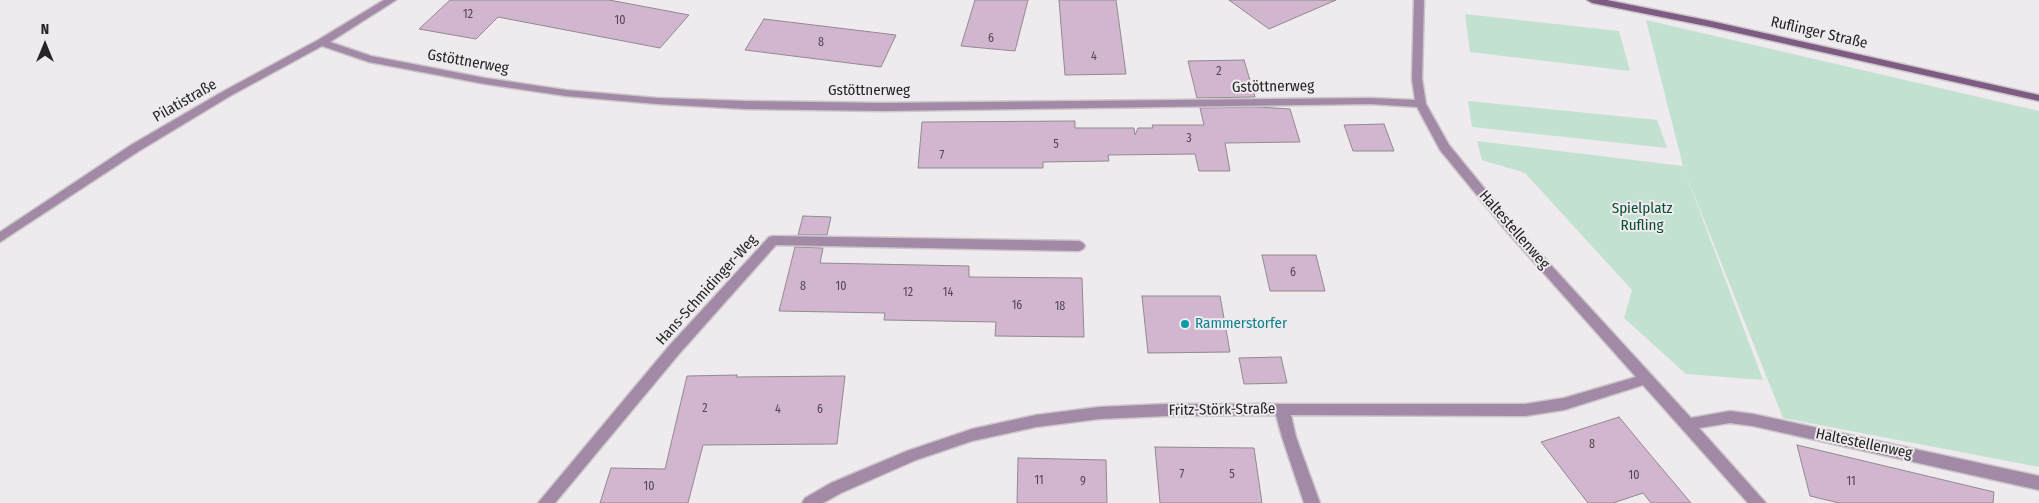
<!DOCTYPE html>
<meta charset="utf-8">
<style>
body{margin:0}
#map{position:relative;width:2039px;height:503px;overflow:hidden;background:#eeeaed;font-family:"Fira Sans Condensed",sans-serif}
canvas{display:block}
.north{position:absolute;left:20px;top:20px;width:50px;height:50px;-webkit-text-stroke:4px #eeeaed;paint-order:stroke;rotate:0deg;font-size:14px;font-weight:700;line-height:20px;text-align:center;color:#252425}
.north::after{content:'';display:block;margin:auto;width:18px;height:22px;background:#252425;clip-path:polygon(50% 0,100% 100%,50% 72%,0 100%)}
</style>
<div id="map">
<canvas width="2039" height="503"></canvas>
<div class="north">N</div>
</div>
<script>
const g = document.querySelector('canvas').getContext('2d');
g.lineJoin = 'round';
function fillPath(path, color) {
  g.fillStyle = color;
  g.fill(path, 'evenodd');
}
function shape(rows) {
  const path = new Path2D();
  for (const r of rows) {
    path.moveTo(r[0], r[1]);
    for (let i = 2; i < r.length; i += 2) path.lineTo(r[i], r[i + 1]);
  }
  return path;
}
function trace(path, color, width, dash) {
  g.strokeStyle = color;
  g.lineWidth = width;
  g.lineCap = dash ? 'butt' : 'round';
  g.setLineDash(dash || []);
  g.stroke(path);
}
function label(font, color, halo, rows, align = 'center') {
  g.font = font + ' "Fira Sans Condensed",sans-serif';
  g.lineWidth = 4;
  g.setLineDash([]);
  g.textBaseline = 'middle';
  g.strokeStyle = halo;
  g.fillStyle = color;
  for (const [text, x, y, turn = 0] of rows) {
    g.save();
    g.translate(x, y);
    g.rotate((+turn || 0) * Math.PI / 180);
    g.textAlign = isNaN(turn) ? turn : align;
    if (halo) g.strokeText(text, 0, 0);
    g.fillText(text, 0, 0);
    g.restore();
  }
}
const green = shape([
 [1465,14,1619,31,1630,71,1470,52],
 [1646,20,2039,111,2039,467,1783,418,1683,167,1763,380,1686,374,1624,318,1632,290,1525,173,1482,160,1477,141,1683,166],
 [1468,101,1657,120,1667,148,1472,127]
]);
const building = shape([
 [450,0,609,0,689,15,660,48,498,17,476,39,419,29,450,0],
 [975,0,1028,0,1015,51,961,46,975,0],
 [1059,0,1116,0,1126,74,1065,75,1059,0],
 [1229,0,1336,0,1269,29,1229,0],
 [764,19,896,35,881,67,745,50,764,19],
 [1244,60,1255,97,1197,98,1188,61,1244,60],
 [1258,107,1290,109,1300,142,1225,143,1230,171,1199,171,1195,154,1108,155,1109,161,1043,162,1043,168,918,168,922,122,1075,121,1075,128,1134,128,1135,135,1138,128,1153,128,1152,125,1204,125,1200,108,1258,107],
 [1384,124,1394,151,1353,151,1344,125,1384,124],
 [803,216,831,217,827,235,798,235,803,216],
 [795,247,823,248,820,263,969,266,969,277,1082,278,1084,337,995,336,996,322,884,320,885,313,779,311,795,247],
 [1262,255,1316,255,1325,291,1270,291,1262,255],
 [1142,296,1220,296,1230,352,1148,353,1142,296],
 [1281,357,1287,383,1244,384,1239,358,1281,357],
 [737,375,736,377,845,376,837,444,703,445,688,503,600,503,611,468,665,469,687,376,737,375],
 [1619,417,1653,458,1691,503,1651,503,1643,493,1613,503,1588,503,1541,442,1619,417],
 [1797,445,1994,492,1993,503,1839,503,1810,496,1797,445],
 [1155,447,1254,448,1262,503,1160,503,1155,447],
 [1018,458,1106,460,1107,503,1017,503,1018,458]
]);
const street = shape([
 [384,0,396,0,330,42,371,56,485,78,566,90,657,98,745,101,883,103,1370,98,1415,100,1412,79,1414,0,1424,0,1422,79,1426,104,1449,145,1516,227,1691,418,1730,411,1753,414,2039,476,2039,490,1753,426,1730,423,1699,428,1766,503,1748,503,1643,385,1564,410,1525,416,1291,415,1296,437,1320,503,1304,503,1282,437,1276,415,1166,416,1099,419,1036,427,972,441,916,460,841,493,823,503,802,503,805,498,831,483,907,451,972,429,1036,415,1099,407,1166,404,1525,404,1564,398,1636,377,1508,233,1440,150,1417,107,1370,104,883,111,745,109,657,104,566,96,485,84,369,62,322,46,230,96,139,151,0,242,0,232,131,145,222,92,318,40,384,0],
 [773,236,1079,241,1083,243,1085,246,1083,249,1079,251,776,245,679,354,555,503,538,503,669,346,769,237,773,236]
]);
const secondary = shape([
 [1587,0,1607,0,1711,21,2039,95,2039,101,1711,27,1592,3,1587,0]
]);
const markers = [
 [1185,324,5,"#0f9aa8"]
];
const numberNames = [
 ["12",468,15],
 ["10",620,21],
 ["6",991,39],
 ["8",821,43],
 ["4",1094,57],
 ["2",1219,72],
 ["3",1189,139],
 ["5",1056,145],
 ["7",942,156],
 ["6",1293,273],
 ["8",803,287],
 ["10",841,287],
 ["12",908,293],
 ["14",948,293],
 ["16",1017,306],
 ["18",1060,307],
 ["2",705,409],
 ["4",778,410],
 ["6",820,410],
 ["8",1592,445],
 ["7",1182,475],
 ["5",1232,475],
 ["10",1634,476],
 ["11",1039,481],
 ["9",1083,482],
 ["11",1851,482],
 ["10",649,487]
];
const streetNames = [
 ["Ruflinger Straße",1819,33,13],
 ["Gstöttnerweg",468,62,10],
 ["Gstöttnerweg",1273,87,-1],
 ["Gstöttnerweg",869,91],
 ["Pilatistraße",185,101,-30],
 ["Haltestellenweg",1514,230,49],
 ["Hans-Schmidinger-Weg",707,290,-48],
 ["Fritz-Störk-Straße",1222,410,-1],
 ["Haltestellenweg",1864,444,12]
];
const parkNames = [
 ["Spielplatz",1642,209],
 ["Rufling",1642,226]
];
const cultureNames = [
 ["Rammerstorfer",1195,324]
];
fillPath(green, '#c2e1d1');
fillPath(building, '#d2b5cf');
trace(building, '#8f8b8e', 1);
trace(street, '#cac6c9', 3);
trace(secondary, '#cac6c9', 3);
fillPath(street, '#a289a5');
fillPath(secondary, '#7e5b82');
for (const [x, y, r, color] of markers) {
  const dot = new Path2D();
  dot.arc(x, y, r, 0, 2 * Math.PI);
  g.fillStyle = color;
  g.fill(dot);
  trace(dot, '#eeeaed', 2);
}
label('12px', '#504850', null, numberNames);
label('15px', '#252425', '#eeeaed', streetNames);
label('15px', '#074f36', '#eeeaed', parkNames);
label('15px', '#0d838f', '#eeeaed', cultureNames, 'left');
</script>
